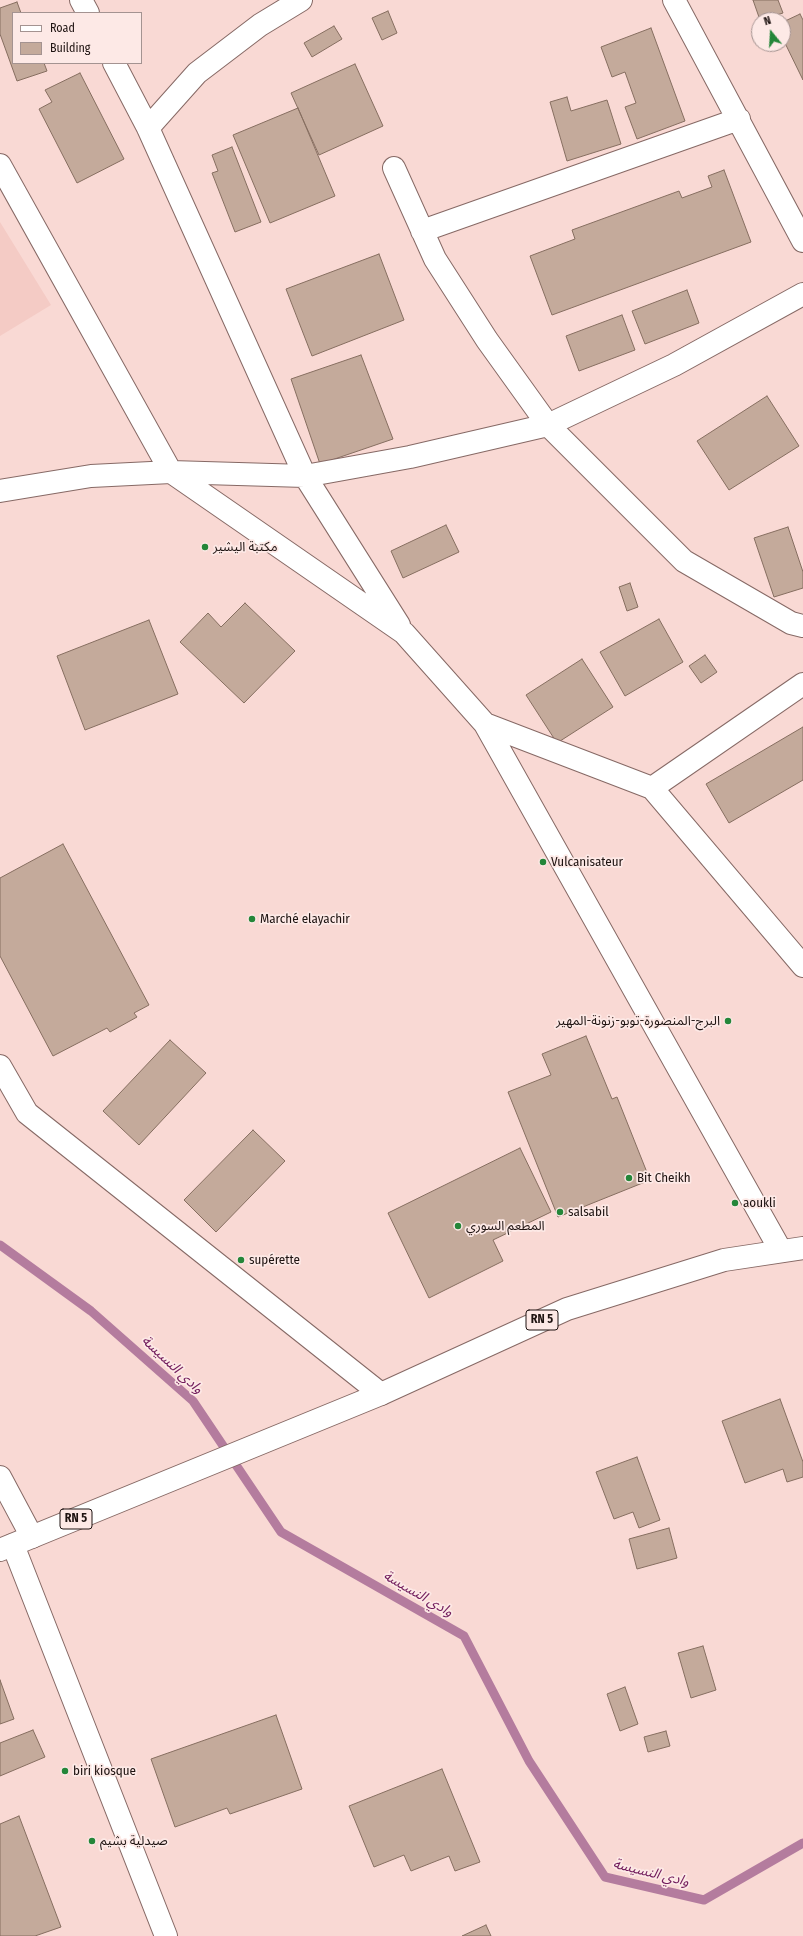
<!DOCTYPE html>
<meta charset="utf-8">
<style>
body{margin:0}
#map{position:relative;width:803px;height:1936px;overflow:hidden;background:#f9d9d4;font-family:"Fira Sans Condensed",sans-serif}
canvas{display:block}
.legend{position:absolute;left:12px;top:12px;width:130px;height:52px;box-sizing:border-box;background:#fde9e6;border:1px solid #a49391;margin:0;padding:5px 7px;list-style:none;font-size:12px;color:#1e1311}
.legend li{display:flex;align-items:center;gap:8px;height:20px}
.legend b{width:20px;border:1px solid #a49391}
.north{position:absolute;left:751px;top:12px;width:40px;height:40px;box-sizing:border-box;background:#fde9e6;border:1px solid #a49391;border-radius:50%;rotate:342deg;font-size:11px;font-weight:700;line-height:16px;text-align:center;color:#1e1311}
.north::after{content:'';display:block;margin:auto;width:14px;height:18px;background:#248639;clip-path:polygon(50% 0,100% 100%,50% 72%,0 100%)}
</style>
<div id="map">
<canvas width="803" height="1936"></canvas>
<ul class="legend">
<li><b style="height:5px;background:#fff"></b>Road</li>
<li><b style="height:11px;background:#c4aa9b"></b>Building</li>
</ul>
<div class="north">N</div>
</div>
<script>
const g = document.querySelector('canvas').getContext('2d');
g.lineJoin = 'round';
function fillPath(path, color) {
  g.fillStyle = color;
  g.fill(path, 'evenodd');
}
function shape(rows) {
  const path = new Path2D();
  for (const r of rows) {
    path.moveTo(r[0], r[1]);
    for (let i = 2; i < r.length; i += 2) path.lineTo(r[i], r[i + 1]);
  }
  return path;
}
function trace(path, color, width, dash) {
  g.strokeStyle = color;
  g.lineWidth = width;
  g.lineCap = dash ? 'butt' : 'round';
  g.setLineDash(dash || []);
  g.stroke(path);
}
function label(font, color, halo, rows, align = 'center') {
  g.font = font + ' "Fira Sans Condensed","Noto Sans Arabic",sans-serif';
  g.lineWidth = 3.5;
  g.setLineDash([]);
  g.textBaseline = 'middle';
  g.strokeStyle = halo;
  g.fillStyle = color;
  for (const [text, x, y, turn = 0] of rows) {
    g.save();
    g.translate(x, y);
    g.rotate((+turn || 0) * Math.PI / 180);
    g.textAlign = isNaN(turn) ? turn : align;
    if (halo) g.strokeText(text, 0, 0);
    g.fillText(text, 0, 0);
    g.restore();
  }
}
const built = shape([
 [0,222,51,305,0,336]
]);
const stream = shape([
 [0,1245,91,1311,193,1401,281,1532,464,1636,529,1761,605,1877,704,1900,803,1843]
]);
const building = shape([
 [753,0,778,0,783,13,760,20,753,0],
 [17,2,21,13,13,13,13,63,44,63,47,71,17,81,0,34,0,8,17,2],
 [388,11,397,33,382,40,372,18,388,11],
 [800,14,803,20,803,80,783,39,783,22,800,14],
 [334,26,342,39,312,57,304,43,334,26],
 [651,28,685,121,637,139,625,107,636,103,625,72,612,77,601,47,651,28],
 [355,64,383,126,319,155,291,93,355,64],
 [80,73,124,159,77,183,39,109,52,102,45,90,80,73],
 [567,97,571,111,607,100,621,144,567,161,550,102,567,97],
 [298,108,335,196,270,223,233,135,298,108],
 [232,147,261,222,235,232,212,173,218,171,212,155,232,147],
 [724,170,751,242,552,315,530,256,575,239,572,230,679,191,682,198,712,187,708,176,724,170],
 [379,254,404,320,312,356,286,289,379,254],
 [687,290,699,323,645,344,632,311,687,290],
 [622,315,635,350,579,371,566,336,622,315],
 [361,355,393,439,320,464,291,379,361,355],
 [767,396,799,446,729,490,697,441,767,396],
 [446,525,459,552,403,578,391,551,446,525],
 [788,527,803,572,803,588,774,597,754,538,788,527],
 [630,583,638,607,627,611,619,587,630,583],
 [245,603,295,651,244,703,180,642,208,613,221,627,245,603],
 [659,619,683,662,625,696,600,652,659,619],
 [149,620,178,694,85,730,57,656,149,620],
 [705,655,717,672,701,683,689,666,705,655],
 [582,659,613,707,557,743,526,695,582,659],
 [803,727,803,780,729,823,706,784,803,727],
 [63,844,149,1005,134,1013,137,1017,110,1032,107,1028,53,1056,0,956,0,878,63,844],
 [586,1036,612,1099,617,1097,650,1180,558,1217,508,1092,551,1075,542,1054,586,1036],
 [170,1040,206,1073,139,1145,103,1111,170,1040],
 [253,1130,285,1161,216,1232,184,1200,253,1130],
 [520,1148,551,1212,493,1240,503,1261,429,1298,388,1213,520,1148],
 [780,1399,803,1462,803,1477,787,1482,783,1469,745,1483,722,1421,780,1399],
 [637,1457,660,1520,639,1528,633,1512,614,1519,596,1472,637,1457],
 [669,1528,677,1558,637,1569,629,1539,669,1528],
 [703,1646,716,1690,691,1698,678,1653,703,1646],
 [0,1680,14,1719,0,1724,0,1680],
 [625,1687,638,1724,620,1731,607,1694,625,1687],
 [276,1715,302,1789,230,1814,227,1808,175,1827,151,1759,276,1715],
 [33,1730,45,1757,0,1776,0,1743,33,1730],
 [666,1731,670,1746,648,1752,644,1737,666,1731],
 [442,1769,480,1862,455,1871,449,1856,411,1871,404,1855,374,1867,349,1806,442,1769],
 [19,1816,61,1927,35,1936,0,1936,0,1824,19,1816],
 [486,1925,491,1936,462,1936,486,1925]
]);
const street = shape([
 [81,0,88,13],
 [674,0,803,241],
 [114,63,148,128,305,476,399,625],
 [148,128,197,73,260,25,301,0],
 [0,165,171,472,305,476,410,457,548,425,674,365,803,294],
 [394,168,435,259,487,340,548,425,684,561,791,623,803,626],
 [422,231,739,119],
 [0,491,91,476,171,472,404,633,485,724,781,1251],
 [485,724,652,788,803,966],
 [652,788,803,684],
 [0,1066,27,1113,381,1394],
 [0,1477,32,1537]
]);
const secondary = shape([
 [13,1545,166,1936]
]);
const primary = shape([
 [0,1550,381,1394,567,1309,724,1260,803,1248]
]);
const markers = [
 [205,547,4,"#248639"],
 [543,862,4,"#248639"],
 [252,919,4,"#248639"],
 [728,1021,4,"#248639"],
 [629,1178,4,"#248639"],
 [735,1203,4,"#248639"],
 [560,1212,4,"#248639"],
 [458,1226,4,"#248639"],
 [241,1260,4,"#248639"],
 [65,1771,4,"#248639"],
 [92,1841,4,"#248639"]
];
const shields = [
 [542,1320,32],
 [76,1519,32]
];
const shieldNames = [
 ["RN 5",542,1320],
 ["RN 5",76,1519]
];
const poiNames = [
 ["مكتبة اليشير",213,547],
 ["Vulcanisateur",551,862],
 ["Marché elayachir",260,919],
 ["البرج-المنصورة-توبو-زنونة-المهير",720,1021,"right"],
 ["Bit Cheikh",637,1178],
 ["aoukli",743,1203],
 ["salsabil",568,1212],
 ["المطعم السوري",466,1226],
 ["supérette",249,1260],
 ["biri kiosque",73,1771],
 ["صيدلية بشيم",100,1841]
];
const waterNames = [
 ["وادي النسيسة",172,1365,43],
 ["وادي النسيسة",418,1594,30],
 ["وادي النسيسة",651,1873,14]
];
fillPath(built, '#f4cbc5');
trace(stream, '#b47c9e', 9);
fillPath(building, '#c4aa9b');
trace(building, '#866e60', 1);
trace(street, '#866965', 24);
trace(secondary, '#866965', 24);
trace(primary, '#866965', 24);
trace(street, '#fff', 22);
trace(secondary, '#fff', 22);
trace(primary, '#fff', 22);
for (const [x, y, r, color] of markers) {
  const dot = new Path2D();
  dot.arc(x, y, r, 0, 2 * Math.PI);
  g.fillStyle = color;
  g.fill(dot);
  trace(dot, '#fde9e6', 1.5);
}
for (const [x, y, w] of shields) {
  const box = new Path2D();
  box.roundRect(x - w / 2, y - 10, w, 20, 3);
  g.fillStyle = '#fde9e6';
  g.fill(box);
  trace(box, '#1e1311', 1);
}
label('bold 12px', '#1e1311', null, shieldNames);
label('13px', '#1e1311', '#fde9e6', poiNames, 'left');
label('italic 14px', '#711c5c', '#fde9e6', waterNames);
</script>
